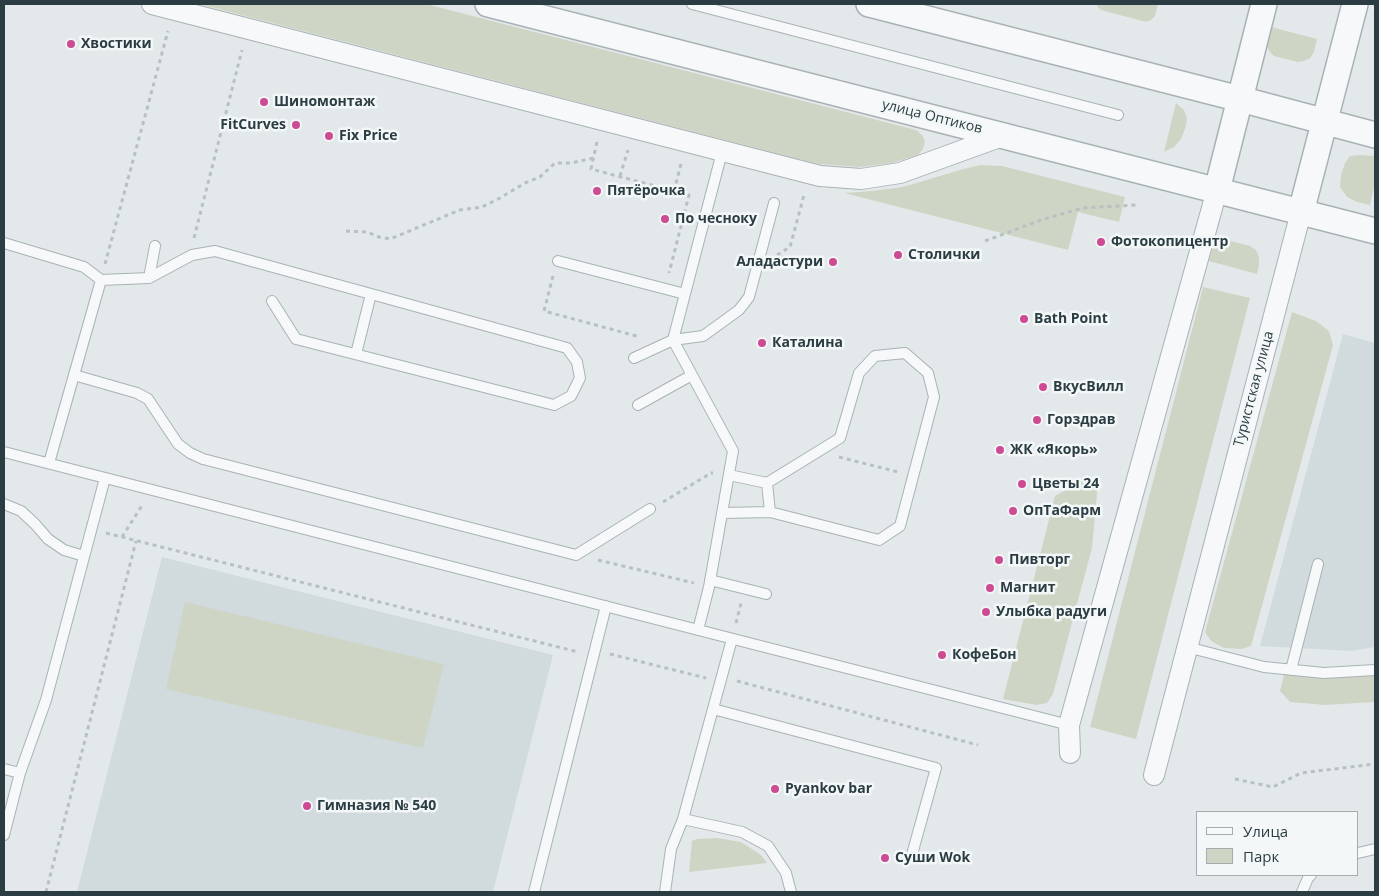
<!DOCTYPE html>
<meta charset="utf-8">
<style>
body{margin:0}
#map{position:relative;width:1379px;height:896px;overflow:hidden;background:#e3e9eb;font-family:"Open Sans",sans-serif}
canvas{display:block}
.frame{position:absolute;inset:0;border:5px solid #2b3d43;pointer-events:none}
.legend{position:absolute;left:1196px;top:811px;width:162px;height:65px;box-sizing:border-box;background:#f3f7f8;border:1px solid #a3adb0;margin:0;padding:6px 9px;list-style:none;font-size:15px;color:#2b3d43}
.legend li{display:flex;align-items:center;gap:10px;height:25px}
.legend b{width:25px;border:1px solid #a3adb0}
</style>
<div id="map">
<canvas width="1379" height="896"></canvas>
<div class="frame"></div>
<ul class="legend">
<li><b style="height:6px;background:#f6f8f9"></b>Улица</li>
<li><b style="height:14px;background:#cfd5c4"></b>Парк</li>
</ul>
</div>
<script>
const g = document.querySelector('canvas').getContext('2d');
g.lineJoin = 'round';
function fillPath(path, color) {
  g.fillStyle = color;
  g.fill(path, 'evenodd');
}
function shape(rows) {
  const path = new Path2D();
  for (const r of rows) {
    path.moveTo(r[0], r[1]);
    for (let i = 2; i < r.length; i += 2) path.lineTo(r[i], r[i + 1]);
  }
  return path;
}
function trace(path, color, width, dash) {
  g.strokeStyle = color;
  g.lineWidth = width;
  g.lineCap = dash ? 'butt' : 'round';
  g.setLineDash(dash || []);
  g.stroke(path);
}
function label(font, color, halo, rows, align = 'center') {
  g.font = font + ' "Open Sans",sans-serif';
  g.lineWidth = 5;
  g.setLineDash([]);
  g.textBaseline = 'middle';
  g.strokeStyle = halo;
  g.fillStyle = color;
  for (const [text, x, y, turn = 0] of rows) {
    g.save();
    g.translate(x, y);
    g.rotate((+turn || 0) * Math.PI / 180);
    g.textAlign = isNaN(turn) ? turn : align;
    if (halo) g.strokeText(text, 0, 0);
    g.fillText(text, 0, 0);
    g.restore();
  }
}
const built = shape([
 [1343,334,1375,343,1375,647,1351,651,1260,646],
 [162,557,553,655,493,892,77,892]
]);
const green = shape([
 [199,4,426,4,916,130,922,135,925,141,923,149,918,155,892,163,860,167,818,164],
 [1097,4,1158,4,1155,16,1151,20,1146,22,1101,10,1097,6],
 [1271,27,1317,39,1314,52,1310,58,1304,61,1298,62,1274,56,1270,52,1267,47,1267,40],
 [1176,103,1184,110,1187,118,1186,126,1181,139,1174,147,1164,152],
 [1360,155,1375,156,1375,183,1370,205,1357,202,1347,197,1340,187,1341,175,1345,163,1350,156],
 [980,165,1002,166,1125,197,1119,222,1078,212,1068,250,844,193,872,191,903,187,960,170],
 [1227,240,1250,246,1256,250,1259,257,1259,265,1257,274,1209,261,1212,250,1215,245,1221,241],
 [1203,287,1250,298,1136,739,1090,727],
 [1292,312,1316,321,1329,331,1333,345,1251,646,1242,649,1224,648,1211,641,1205,632],
 [1082,481,1098,482,1092,548,1053,694,1047,703,1036,705,1003,699,1055,496],
 [185,602,444,664,423,748,166,689],
 [1286,673,1375,673,1375,702,1325,705,1290,702,1280,691,1284,675],
 [717,838,741,842,761,855,767,863,689,872,692,841,697,839]
]);
const path = shape([
 [597,142,591,169,689,195,669,273],
 [620,176,628,150],
 [674,191,681,164],
 [346,231,367,232,379,237,390,239,460,210,482,207,500,198,525,183,540,177,555,163,571,163,594,158],
 [194,238,242,50],
 [985,241,1041,220,1082,208,1137,205],
 [777,255,790,247,804,195],
 [105,264,168,31],
 [553,276,544,311,640,337],
 [839,457,898,472],
 [663,502,711,473,713,473],
 [106,533,578,652],
 [122,537,143,504],
 [598,560,694,583],
 [736,623,741,603],
 [610,654,706,678],
 [737,681,978,745],
 [1235,779,1273,787,1301,773,1375,764],
 [46,892,136,541]
]);
const service = shape([
 [692,4,1118,115],
 [4,243,84,267,101,280,149,278,192,255,215,251,567,348,577,362,580,378,571,396,554,405,296,339,272,301],
 [558,261,685,294],
 [149,278,155,246],
 [356,354,371,294],
 [634,358,673,340,703,336,739,310,749,297,774,203],
 [74,375,137,393,148,399,178,444,190,453,203,459,576,555,650,509],
 [638,405,692,375],
 [4,452,1069,725],
 [49,463,101,280],
 [729,475,767,483,840,438,859,373,875,356,905,353,928,373,934,397,900,526,879,540,770,512],
 [4,504,21,511,35,524,48,539,64,550,84,556],
 [722,513,770,512,767,483],
 [710,580,766,594],
 [698,630,709,587,733,451,673,340,722,152],
 [1187,647,1264,667,1324,673,1375,670],
 [1291,670,1318,564],
 [713,709,936,768,911,858],
 [4,769,20,773],
 [683,819,742,832,768,846,786,873,791,892],
 [4,835,20,773,46,700,105,478],
 [1358,853,1375,849],
 [534,892,606,606],
 [665,892,671,849,683,819,732,639],
 [1302,892,1308,878,1311,875]
]);
const minor = shape([
 [152,4,820,176,861,179,900,173,1005,135],
 [1070,753,1069,725,1217,190],
 [1154,775,1301,212]
]);
const tertiary = shape([
 [488,4,1375,231],
 [869,4,1240,99,1375,135],
 [1217,190,1264,4],
 [1301,212,1355,4]
]);
const markers = [
 [71,44,5,"#cd4b92"],
 [264,102,5,"#cd4b92"],
 [296,125,5,"#cd4b92"],
 [329,136,5,"#cd4b92"],
 [597,191,5,"#cd4b92"],
 [665,219,5,"#cd4b92"],
 [1101,242,5,"#cd4b92"],
 [898,255,5,"#cd4b92"],
 [833,262,5,"#cd4b92"],
 [1024,319,5,"#cd4b92"],
 [762,343,5,"#cd4b92"],
 [1043,387,5,"#cd4b92"],
 [1037,420,5,"#cd4b92"],
 [1000,450,5,"#cd4b92"],
 [1022,484,5,"#cd4b92"],
 [1013,511,5,"#cd4b92"],
 [999,560,5,"#cd4b92"],
 [990,588,5,"#cd4b92"],
 [986,612,5,"#cd4b92"],
 [942,655,5,"#cd4b92"],
 [775,789,5,"#cd4b92"],
 [307,806,5,"#cd4b92"],
 [885,858,5,"#cd4b92"]
];
const poiNames = [
 ["Хвостики",81,44],
 ["Шиномонтаж",274,102],
 ["FitCurves",286,125,"right"],
 ["Fix Price",339,136],
 ["Пятёрочка",607,191],
 ["По чесноку",675,219],
 ["Фотокопицентр",1111,242],
 ["Столички",908,255],
 ["Аладастури",823,262,"right"],
 ["Bath Point",1034,319],
 ["Каталина",772,343],
 ["ВкусВилл",1053,387],
 ["Горздрав",1047,420],
 ["ЖК «Якорь»",1010,450],
 ["Цветы 24",1032,484],
 ["ОпТаФарм",1023,511],
 ["Пивторг",1009,560],
 ["Магнит",1000,588],
 ["Улыбка радуги",996,612],
 ["КофеБон",952,655],
 ["Pyankov bar",785,789],
 ["Гимназия № 540",317,806],
 ["Суши Wok",895,858]
];
const streetNames = [
 ["улица Оптиков",932,117,14],
 ["Туристская улица",1254,389,-75]
];
fillPath(built, '#d1dadd');
fillPath(green, '#cfd5c4');
trace(service, '#a8b2b5', 12);
trace(minor, '#a8b2b5', 22);
trace(tertiary, '#a8b2b5', 28);
trace(path, '#b9c0c2', 3, [4, 4]);
trace(service, '#f6f8f9', 10);
trace(minor, '#f6f8f9', 20);
trace(tertiary, '#f6f8f9', 25);
for (const [x, y, r, color] of markers) {
  const dot = new Path2D();
  dot.arc(x, y, r, 0, 2 * Math.PI);
  g.fillStyle = color;
  g.fill(dot);
  trace(dot, '#f3f7f8', 2);
}
label('bold 14px', '#2b3d43', '#f3f7f8', poiNames, 'left');
label('14px', '#2b3d43', '#f3f7f8', streetNames);
</script>
